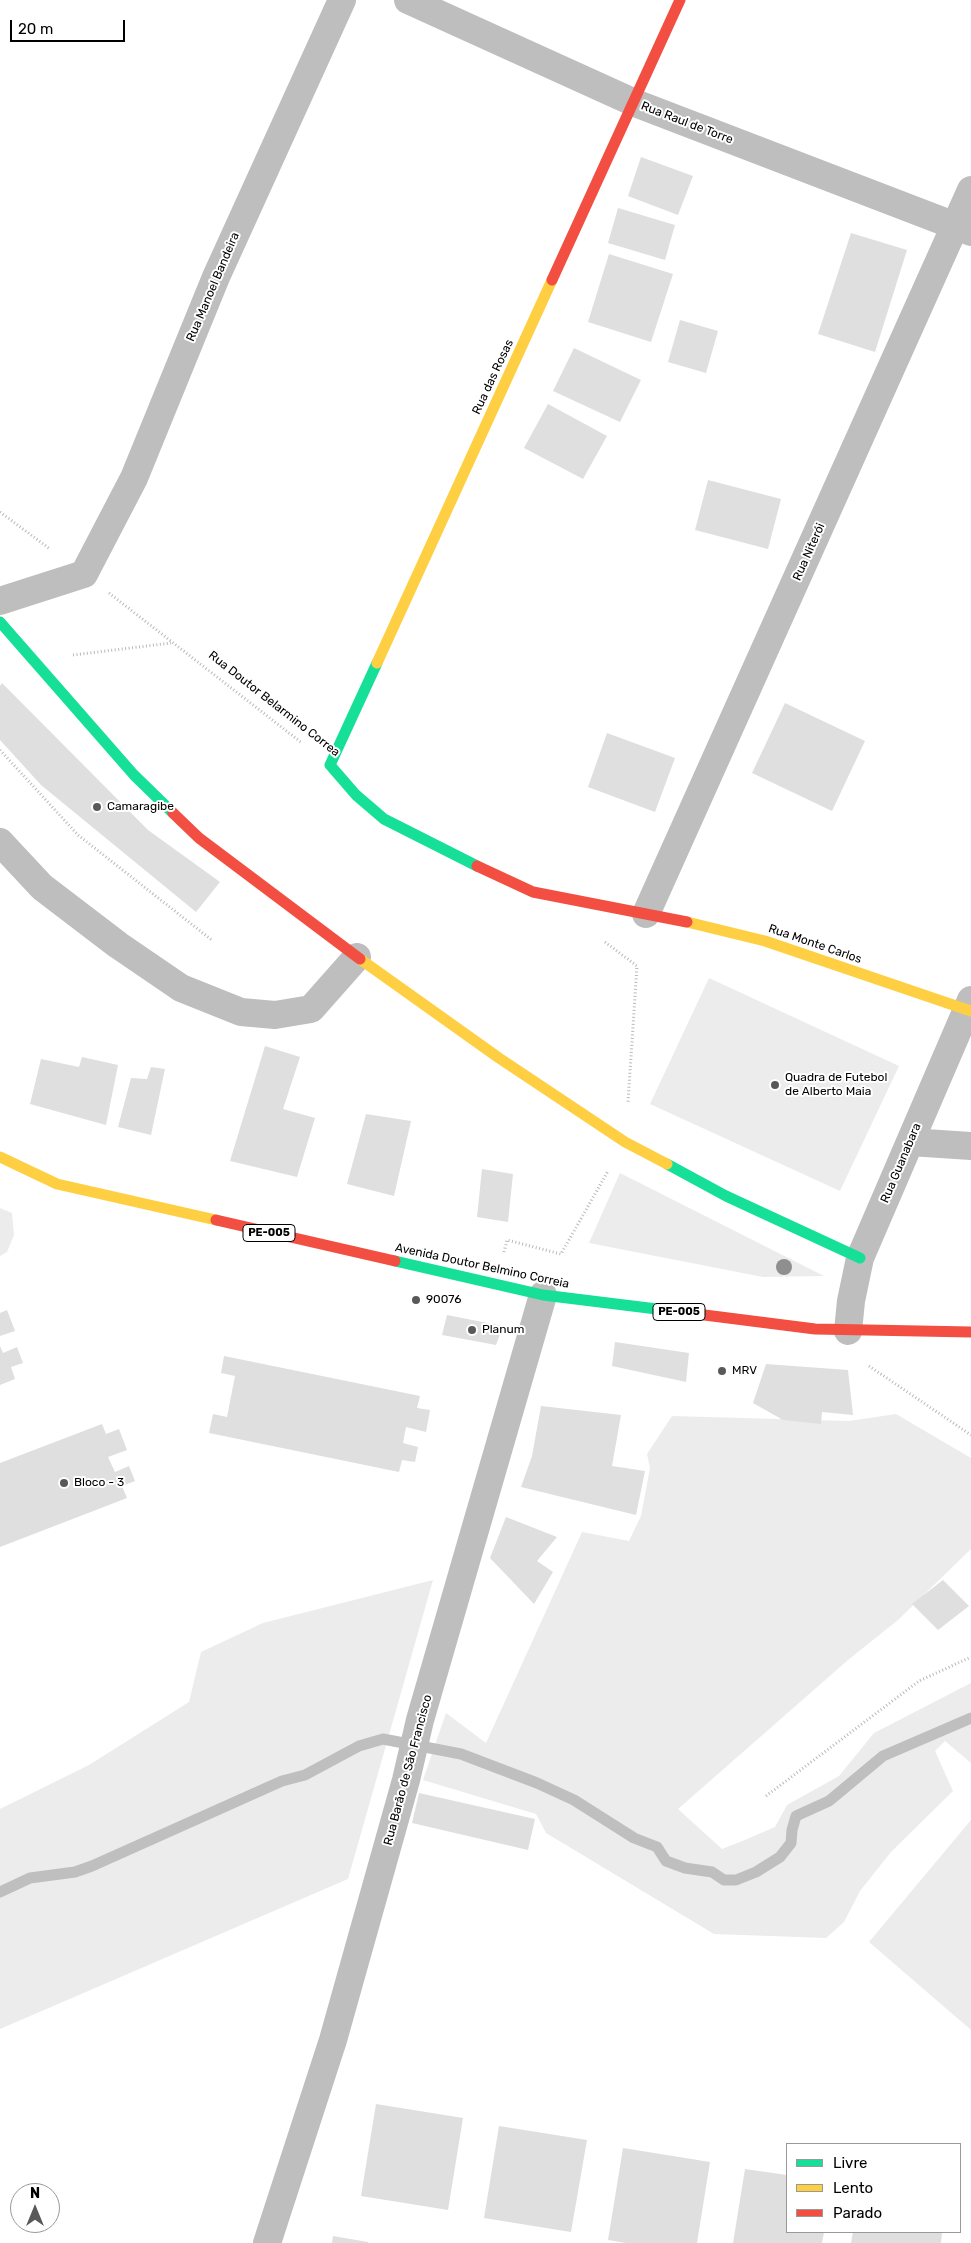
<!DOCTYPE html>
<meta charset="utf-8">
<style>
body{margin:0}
#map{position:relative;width:971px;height:2243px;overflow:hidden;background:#fff;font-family:Rubik,sans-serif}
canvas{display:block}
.legend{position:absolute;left:786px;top:2143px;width:175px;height:90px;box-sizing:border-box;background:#fff;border:1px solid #999;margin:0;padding:6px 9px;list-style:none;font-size:15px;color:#000}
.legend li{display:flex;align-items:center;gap:10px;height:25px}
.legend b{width:25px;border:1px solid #999}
.north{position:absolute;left:10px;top:2183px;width:50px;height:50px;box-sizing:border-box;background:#fff;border:1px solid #999;border-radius:50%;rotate:0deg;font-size:14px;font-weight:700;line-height:20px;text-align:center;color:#000}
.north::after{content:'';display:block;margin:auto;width:18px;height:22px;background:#595959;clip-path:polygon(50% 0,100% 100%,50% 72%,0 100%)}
.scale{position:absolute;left:10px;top:20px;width:115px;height:22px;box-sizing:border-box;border:2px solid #000;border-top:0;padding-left:6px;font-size:15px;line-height:18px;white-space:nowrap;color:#000;-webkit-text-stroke:4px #fff;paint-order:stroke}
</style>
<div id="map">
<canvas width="971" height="2243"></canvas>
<ul class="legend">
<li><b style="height:6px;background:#16e098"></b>Livre</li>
<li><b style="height:6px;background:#ffcf43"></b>Lento</li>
<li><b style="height:6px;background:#f24e42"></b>Parado</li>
</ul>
<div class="north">N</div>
<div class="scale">20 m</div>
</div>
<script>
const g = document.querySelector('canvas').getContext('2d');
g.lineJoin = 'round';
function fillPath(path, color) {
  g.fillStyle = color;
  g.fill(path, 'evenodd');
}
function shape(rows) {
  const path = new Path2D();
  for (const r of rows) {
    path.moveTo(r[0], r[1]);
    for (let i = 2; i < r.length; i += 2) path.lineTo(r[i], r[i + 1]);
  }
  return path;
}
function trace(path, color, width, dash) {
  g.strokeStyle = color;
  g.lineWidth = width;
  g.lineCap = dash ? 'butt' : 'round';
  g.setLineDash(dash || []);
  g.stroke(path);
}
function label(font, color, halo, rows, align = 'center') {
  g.font = font + ' Rubik,sans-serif';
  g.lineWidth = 4;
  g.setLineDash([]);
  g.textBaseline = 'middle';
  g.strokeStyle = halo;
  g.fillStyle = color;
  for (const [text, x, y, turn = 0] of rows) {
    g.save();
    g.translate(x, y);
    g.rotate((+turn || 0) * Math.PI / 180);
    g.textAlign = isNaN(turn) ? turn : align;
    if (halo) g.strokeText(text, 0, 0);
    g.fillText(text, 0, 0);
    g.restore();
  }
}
const green = shape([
 [709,978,899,1066,840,1191,650,1104],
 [620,1173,824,1276,763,1277,589,1243],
 [0,1208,12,1213,14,1235,7,1252,0,1256],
 [896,1414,971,1458,971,1549,898,1620,848,1660,678,1809,722,1849,740,1842,775,1827,787,1805,839,1776,874,1733,971,1683,971,1763,945,1741,935,1751,953,1791,891,1852,860,1891,844,1922,826,1938,714,1934,546,1833,536,1814,423,1780,446,1713,486,1743,582,1532,629,1541,641,1516,650,1468,647,1454,672,1416,849,1421],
 [433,1580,348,1879,0,2029,0,1809,89,1765,189,1702,201,1652,263,1623],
 [971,1820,971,2030,869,1942]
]);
const stream = shape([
 [0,1892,30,1878,75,1872,92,1866,282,1781,305,1775,359,1746,383,1739,461,1754,537,1783,574,1800,634,1838,657,1847,666,1861,685,1868,712,1872,724,1880,736,1880,756,1872,780,1857,791,1843,792,1830,796,1816,829,1801,883,1756,971,1718]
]);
const building = shape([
 [641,157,693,176,678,215,628,196],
 [618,208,675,225,665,260,608,243],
 [851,233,907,250,875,352,818,334],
 [609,254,673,274,651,342,588,322],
 [680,320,718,331,706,373,668,362],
 [574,348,641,380,620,422,553,391],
 [548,404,607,436,583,479,524,448],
 [708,480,781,499,768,549,695,530],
 [2,683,148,830,220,882,196,912,41,785,0,740,0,686],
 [785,703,865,741,832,811,752,773],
 [607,733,675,758,655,812,588,787],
 [265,1046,300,1057,283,1109,315,1118,297,1177,230,1161],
 [82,1057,118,1065,106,1125,30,1104,41,1059,79,1067],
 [151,1067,165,1069,151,1135,118,1127,131,1078,147,1079],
 [366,1114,411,1121,394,1196,347,1184],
 [482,1169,513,1174,508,1222,477,1217],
 [7,1310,15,1331,0,1336,0,1313],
 [447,1315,503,1326,496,1345,442,1335],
 [615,1342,689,1353,686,1382,612,1366],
 [0,1346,3,1353,17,1347,23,1363,11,1367,15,1379,0,1385],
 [224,1356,420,1396,417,1408,430,1410,426,1432,406,1427,403,1443,418,1447,415,1462,402,1460,399,1472,209,1433,213,1414,227,1417,235,1376,221,1373],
 [766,1364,848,1370,853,1415,822,1412,821,1424,783,1420,753,1403],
 [541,1406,621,1415,612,1466,645,1471,636,1515,521,1487,532,1456],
 [102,1424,106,1434,119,1429,127,1450,108,1457,115,1472,129,1466,135,1481,122,1486,127,1498,0,1547,0,1463],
 [506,1517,557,1537,537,1561,553,1572,534,1604,490,1558],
 [943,1580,969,1606,938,1630,912,1604],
 [419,1793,535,1819,528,1850,412,1823],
 [376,2104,463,2118,448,2210,361,2196],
 [499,2126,587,2140,571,2232,484,2218],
 [623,2148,710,2162,697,2243,626,2243,608,2240],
 [745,2169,787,2175,787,2232,824,2232,822,2243,733,2243],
 [853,2232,942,2232,941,2243,851,2243],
 [333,2236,368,2242,368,2243,332,2243]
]);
const path = shape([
 [0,512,50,549],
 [109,593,302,743],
 [73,655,171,643],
 [0,750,78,835,213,941],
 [605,942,637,966,628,1102],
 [504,1252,507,1240,561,1254,608,1171],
 [869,1366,971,1435],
 [766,1796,919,1681,971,1657]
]);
const street = shape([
 [408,0,635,103,971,232],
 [0,601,84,574,134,478,216,277,342,0],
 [0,842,42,887,118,945,181,988,241,1012,275,1015,311,1009,357,957],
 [646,914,971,190],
 [910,1142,971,1146],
 [848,1331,851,1301,860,1258,971,1000],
 [267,2243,333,2040,406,1780,420,1720,543,1295]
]);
const fast = shape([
 [0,622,134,775,173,813],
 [377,663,330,765,356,795,384,819,477,866],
 [667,1164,726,1196,860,1258],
 [395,1261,543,1295,681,1312]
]);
const slow = shape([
 [377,663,552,280],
 [687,922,765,941,971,1011],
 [360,959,499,1058,625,1142,667,1164],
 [0,1157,57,1184,216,1220]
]);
const jam = shape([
 [552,280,680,0],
 [173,813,199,838,360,959],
 [477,866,533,892,687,922],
 [216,1220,395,1261],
 [681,1312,815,1329,971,1332]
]);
const trees = [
 [784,1267]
];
const markers = [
 [97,807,5,"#595959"],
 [775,1085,5,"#595959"],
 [416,1300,5,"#595959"],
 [472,1330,5,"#595959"],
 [722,1371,5,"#595959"],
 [64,1483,5,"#595959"]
];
const shields = [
 [269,1233,52],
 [679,1312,52]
];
const shieldNames = [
 ["PE-005",269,1233],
 ["PE-005",679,1312]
];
const streetNames = [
 ["Rua Raul de Torre",687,123,21],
 ["Rua Manoel Bandeira",213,287,-67],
 ["Rua das Rosas",493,377,-65],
 ["Rua Niterói",809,552,-66],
 ["Rua Doutor Belarmino Correa",274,704,38],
 ["Rua Monte Carlos",815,944,19],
 ["Rua Guanabara",901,1163,-67],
 ["Avenida Doutor Belmino Correia",482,1266,12],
 ["Rua Barão de São Francisco",408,1770,-75]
];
const poiNames = [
 ["Camaragibe",107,807],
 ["Quadra de Futebol",785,1078],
 ["de Alberto Maia",785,1092],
 ["90076",426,1300],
 ["Planum",482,1330],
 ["MRV",732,1371],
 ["Bloco - 3",74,1483]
];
fillPath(green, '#ececec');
trace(stream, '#bfbfbf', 11);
fillPath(building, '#dfdfdf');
trace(path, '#b9b9b9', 3, [1, 2.5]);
trace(street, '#bebebe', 28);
trace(fast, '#16e098', 11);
trace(slow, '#ffcf43', 11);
trace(jam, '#f24e42', 11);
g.fillStyle = '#8f8f8f';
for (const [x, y] of trees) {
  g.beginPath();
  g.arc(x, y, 8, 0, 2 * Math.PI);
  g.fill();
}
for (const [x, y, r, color] of markers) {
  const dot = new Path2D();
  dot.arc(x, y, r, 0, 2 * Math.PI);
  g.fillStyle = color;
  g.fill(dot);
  trace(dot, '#fff', 2);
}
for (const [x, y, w] of shields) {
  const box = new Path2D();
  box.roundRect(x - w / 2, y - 8.5, w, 17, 4);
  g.fillStyle = '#fff';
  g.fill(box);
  trace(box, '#000', 1);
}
label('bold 11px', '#000', null, shieldNames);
label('12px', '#000', '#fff', streetNames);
label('12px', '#000', '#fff', poiNames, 'left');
</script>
